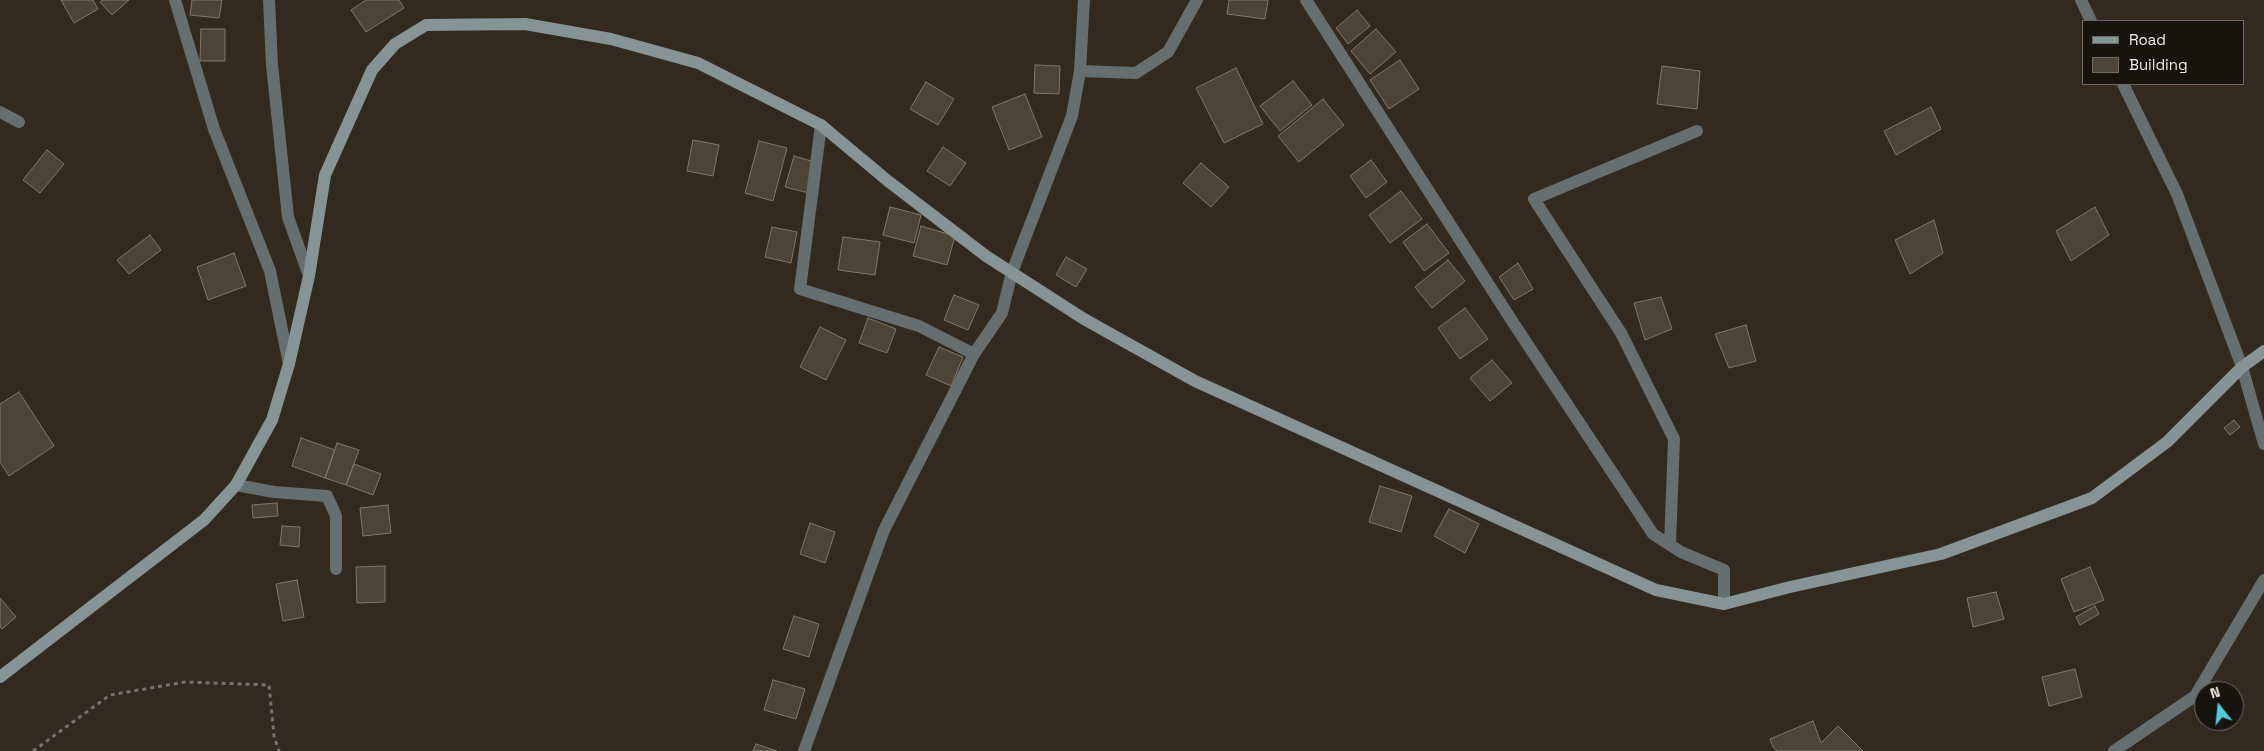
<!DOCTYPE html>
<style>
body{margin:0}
#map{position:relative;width:2264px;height:751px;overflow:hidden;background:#322a1e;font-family:"Space Grotesk",sans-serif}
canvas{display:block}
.legend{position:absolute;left:2082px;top:20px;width:162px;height:65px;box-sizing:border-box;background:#17130e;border:1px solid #6f6a64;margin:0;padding:6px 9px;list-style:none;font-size:15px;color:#f2ede5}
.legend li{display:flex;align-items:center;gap:10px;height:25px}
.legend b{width:25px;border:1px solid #6f6a64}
.north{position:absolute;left:2194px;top:681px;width:50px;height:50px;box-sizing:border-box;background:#17130e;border:1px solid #6f6a64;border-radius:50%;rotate:344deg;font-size:14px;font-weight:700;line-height:20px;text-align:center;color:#f2ede5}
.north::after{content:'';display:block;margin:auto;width:18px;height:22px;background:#53cbdb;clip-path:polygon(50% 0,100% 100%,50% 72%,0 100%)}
</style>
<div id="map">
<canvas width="2264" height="751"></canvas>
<ul class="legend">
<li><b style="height:6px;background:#869496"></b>Road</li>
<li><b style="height:14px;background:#4c4437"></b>Building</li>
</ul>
<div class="north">N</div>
</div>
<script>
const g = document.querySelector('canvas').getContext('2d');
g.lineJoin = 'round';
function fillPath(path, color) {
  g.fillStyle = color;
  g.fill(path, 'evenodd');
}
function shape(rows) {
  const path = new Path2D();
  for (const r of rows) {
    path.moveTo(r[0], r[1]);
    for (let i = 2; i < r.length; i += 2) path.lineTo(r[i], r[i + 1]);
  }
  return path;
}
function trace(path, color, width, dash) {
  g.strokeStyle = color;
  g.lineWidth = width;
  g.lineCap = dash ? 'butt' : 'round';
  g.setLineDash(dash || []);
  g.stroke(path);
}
const building = shape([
 [61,0,93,0,98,9,74,23,61,0],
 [103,0,129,0,112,15,100,2,103,0],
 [192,0,222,0,219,18,190,15,192,0],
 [366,0,399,0,404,8,366,32,351,10,366,0],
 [1229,0,1268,0,1265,19,1227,14,1229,0],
 [1357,10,1370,26,1348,44,1336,28,1357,10],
 [201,29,225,29,225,61,200,61,201,29],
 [1376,29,1396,52,1370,74,1351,51,1376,29],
 [1400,60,1419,89,1389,109,1370,80,1400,60],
 [1035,65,1060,66,1059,94,1034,93,1035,65],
 [1662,66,1700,71,1697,109,1657,104,1662,66],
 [1236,68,1263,124,1224,143,1196,88,1236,68],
 [1293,81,1312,105,1280,131,1260,106,1293,81],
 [926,82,954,99,938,125,910,109,926,82],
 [1025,94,1042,137,1009,150,992,107,1025,94],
 [1323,99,1344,125,1299,162,1278,136,1323,99],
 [1931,107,1941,129,1896,155,1884,131,1931,107],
 [693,140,719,145,713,176,687,171,693,140],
 [759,141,787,148,773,201,745,193,759,141],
 [943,147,966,163,950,186,927,171,943,147],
 [47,150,64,164,40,193,23,180,47,150],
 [794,156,818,163,809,193,785,187,794,156],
 [1371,160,1387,182,1366,198,1350,176,1371,160],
 [1201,163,1229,187,1211,207,1183,183,1201,163],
 [1401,191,1422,219,1390,243,1369,215,1401,191],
 [890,207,921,215,914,243,883,235,890,207],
 [2095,207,2109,235,2071,261,2056,231,2095,207],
 [1934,220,1943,253,1910,274,1895,240,1934,220],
 [1427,224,1449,253,1424,271,1403,242,1427,224],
 [921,226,955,236,947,265,913,256,921,226],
 [772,227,797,232,791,263,765,257,772,227],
 [150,235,161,250,129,274,117,260,150,235],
 [843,237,880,242,875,275,838,270,843,237],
 [234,253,246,286,208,300,197,267,234,253],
 [1066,257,1087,269,1076,287,1056,275,1066,257],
 [1448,260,1465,281,1432,308,1415,287,1448,260],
 [1518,263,1533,289,1514,300,1499,277,1518,263],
 [954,295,979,305,968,330,944,320,954,295],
 [1661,297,1672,329,1645,340,1634,303,1661,297],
 [1465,308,1488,339,1460,359,1438,328,1465,308],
 [868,318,896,329,887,353,859,343,868,318],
 [1746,325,1756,361,1729,368,1715,334,1746,325],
 [820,327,846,340,826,380,800,367,820,327],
 [939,347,963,357,951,386,926,375,939,347],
 [1492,360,1512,383,1490,401,1470,378,1492,360],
 [19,392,54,446,9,476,0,462,0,404,19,392],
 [2234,420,2240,427,2230,435,2224,428,2234,420],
 [301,438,335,450,325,478,292,466,301,438],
 [337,443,359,450,346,485,325,478,337,443],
 [354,464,381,474,373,495,346,485,354,464],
 [1380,486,1412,496,1401,532,1369,522,1380,486],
 [277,503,278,516,253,518,252,505,277,503],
 [388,505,391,533,363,536,360,508,388,505],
 [1449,509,1479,524,1465,553,1434,536,1449,509],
 [810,523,835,532,825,563,800,554,810,523],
 [282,526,300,527,299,547,280,545,282,526],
 [385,566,385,602,357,603,356,567,385,566],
 [2090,567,2104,600,2074,612,2061,579,2090,567],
 [297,580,304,617,283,621,276,584,297,580],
 [1996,592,2004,619,1973,627,1967,598,1996,592],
 [0,598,16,617,2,629,0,627,0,598],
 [2095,606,2099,614,2080,625,2076,617,2095,606],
 [794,616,819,624,809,657,783,649,794,616],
 [2075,669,2082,697,2049,706,2042,677,2075,669],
 [773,680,805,689,796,719,764,710,773,680],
 [1813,721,1821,743,1838,726,1863,751,1777,751,1773,747,1770,739,1813,721],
 [756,744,777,751,753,751,756,744]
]);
const path = shape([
 [33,751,110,695,185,682,269,685,274,736,279,751]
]);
const minor = shape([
 [175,0,214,129,270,271,289,364],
 [269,0,272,65,288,217,309,276],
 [1306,0,1514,324,1653,534,1681,552,1724,570,1724,604],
 [1080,71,1136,73,1168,52,1197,0],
 [0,112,19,122],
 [821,125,800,289,919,326,974,354],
 [2242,367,2264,444],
 [236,485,274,492,327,496,336,516,336,569],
 [1670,545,1674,439,1621,333,1534,199,1697,131],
 [804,751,884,530,974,354,1002,313,1012,272],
 [2114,751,2195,696,2264,580]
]);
const tertiary = shape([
 [2081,0,2091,21],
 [2123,84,2177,194,2242,367],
 [1012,272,1072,116,1080,71,1084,0]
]);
const secondary = shape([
 [0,677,204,520,236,485,272,420,289,364,309,276,325,175,372,70,395,44,426,25,525,24,611,39,698,63,821,125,888,181,986,256,1084,319,1195,381,1656,590,1724,604,1790,587,1941,554,2092,498,2167,442,2242,367,2264,351]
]);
fillPath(building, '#4c4437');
trace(building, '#817869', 1);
trace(path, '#797268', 3, [4, 4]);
trace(minor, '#666e70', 12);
trace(tertiary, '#666e70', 12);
trace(secondary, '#869496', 12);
</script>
